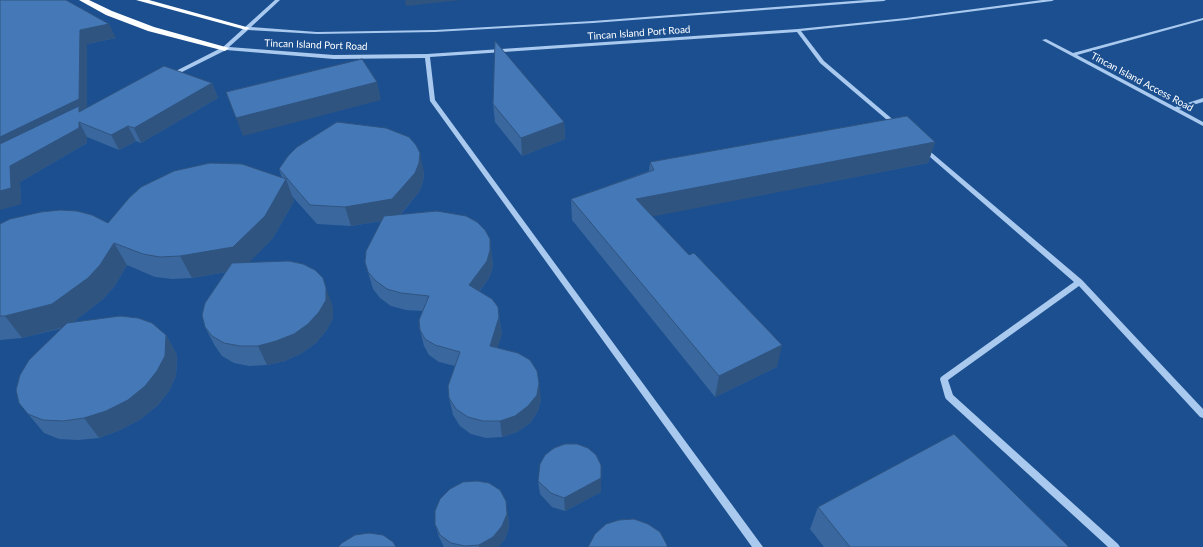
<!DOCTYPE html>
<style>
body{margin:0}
canvas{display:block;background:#1b4f8f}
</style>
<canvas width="1203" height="547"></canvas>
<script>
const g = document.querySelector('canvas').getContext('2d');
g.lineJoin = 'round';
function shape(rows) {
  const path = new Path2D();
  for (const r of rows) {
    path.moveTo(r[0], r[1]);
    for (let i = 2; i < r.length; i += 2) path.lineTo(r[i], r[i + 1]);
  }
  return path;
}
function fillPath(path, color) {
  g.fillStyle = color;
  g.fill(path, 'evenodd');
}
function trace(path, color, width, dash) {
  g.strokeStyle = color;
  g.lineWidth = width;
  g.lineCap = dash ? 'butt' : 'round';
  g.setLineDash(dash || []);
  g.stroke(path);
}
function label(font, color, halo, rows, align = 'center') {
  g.font = font + ' Lato,sans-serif';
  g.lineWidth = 3.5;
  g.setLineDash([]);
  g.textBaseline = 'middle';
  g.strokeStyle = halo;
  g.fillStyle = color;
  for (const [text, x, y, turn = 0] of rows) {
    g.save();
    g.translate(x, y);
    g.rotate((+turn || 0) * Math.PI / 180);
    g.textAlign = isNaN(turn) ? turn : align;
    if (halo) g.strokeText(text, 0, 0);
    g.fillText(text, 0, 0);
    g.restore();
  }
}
const minor = shape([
 [275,0,280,0,251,27,317,32,435,30,593,21,866,0,886,0,884,1,593,23,435,32,317,34,248,30,229,47,334,55,427,54,798,29,906,18,1042,0,1054,0,1052,1,906,20,801,31,824,61,897,123,898,124,895,126,893,125,820,63,797,32,430,57,435,100,763,547,752,547,430,101,425,58,334,59,226,50,172,77,168,77,168,75,223,47,275,0],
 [1203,18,1203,20,1077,55,1175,107,1203,98,1203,102,1179,109,1203,122,1203,126,1042,40,1046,39,1073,53,1203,18],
 [924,147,926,148,1082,280,1203,409,1203,418,1200,417,1079,286,948,380,953,395,1118,544,1120,547,1108,547,946,399,945,397,940,379,941,377,1074,282,922,150,922,148,924,147]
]);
const highway = shape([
 [79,0,89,0,112,11,154,27,229,48,225,51,148,31,106,15,79,0],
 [136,0,149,0,250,28,246,30,136,0]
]);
const wall = shape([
 [0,0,116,38,87,44,87,108,212,83,218,98,141,143,136,141,119,150,87,137,87,143,20,182,21,204],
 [493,104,564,122,565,139,522,156,495,122],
 [935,142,928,163,652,216,689,255,777,367,715,397,572,220,571,199,649,171,650,162],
 [279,169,424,172,423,182,419,192,401,214,492,256,493,267,489,278,479,292,499,317,502,334,497,348,541,399,538,411,530,423,517,432,502,437,486,438,471,434,460,426,453,415,449,398,455,366,439,362,429,355,424,346,420,330,422,311,406,310,391,306,380,298,373,289,365,262,381,221,351,226,317,224,291,195,294,201,273,238,249,262,333,307,333,319,326,331,316,343,302,353,285,361,267,365,249,366,234,363,222,356,215,346,205,327,226,272,192,278,172,279,155,277,127,265,114,287,102,300,73,322,166,335,177,355,176,376,169,391,158,405,141,419,120,430,99,438,78,440,59,439,44,433,19,403,63,328,22,338,0,340,0,224,108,223,282,178],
 [538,481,601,492,565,511,552,507,540,494],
 [818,507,1069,547,824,547,810,529],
 [508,514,509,527,505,539,498,547,444,547,439,537,435,524]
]);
const shadedWall = shape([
 [405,0,462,0,406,6],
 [109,24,116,38,87,44,87,114,0,157,0,137,80,30],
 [377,82,381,100,243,136,236,118],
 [212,83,218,98,141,143,134,128],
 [79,122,87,137,87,143,20,182,21,204,0,210,0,191,10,166],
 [564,122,565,139,522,156,521,138],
 [128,126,136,141,119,150,111,135],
 [935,142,928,163,635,220,636,199],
 [420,153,424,172,423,182,419,192,397,218,351,226,345,207],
 [286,179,294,201,273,238,243,269,192,278,180,256],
 [490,239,492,256,493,267,489,278,471,302,469,285],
 [114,243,127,265,114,287,102,300,68,326,22,338,5,316],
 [326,288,333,307,333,319,326,331,316,343,302,353,285,361,267,365,258,346],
 [499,317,502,334,493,362,490,346],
 [166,335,177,355,176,376,169,391,158,405,141,419,120,430,99,438,84,418],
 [782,345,777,367,715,397,719,376],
 [539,383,541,399,538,411,530,423,517,432,502,437,500,421],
 [601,465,601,492,565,511,564,498],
 [506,501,508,514,509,527,505,539,498,547,479,547,479,545]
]);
const building = shape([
 [0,0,66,0,109,24,80,30,79,99,0,137,0,0],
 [495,41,564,122,521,138,493,104,495,41],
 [362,59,377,82,236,118,226,92,362,59],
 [164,66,212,83,134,128,128,126,111,135,79,122,79,128,10,166,11,188,0,191,0,144,79,106,79,112,164,66],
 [907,116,935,142,636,199,689,255,694,253,782,345,719,376,571,199,654,170,650,162,907,116],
 [337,122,386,128,409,137,416,145,420,153,419,163,415,173,392,199,345,207,310,205,279,169,288,156,297,147,337,122],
 [210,163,242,164,286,179,265,216,233,247,180,256,160,257,143,254,114,243,100,265,88,278,52,304,5,316,0,316,0,224,10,219,41,212,60,210,77,211,92,215,108,223,129,198,141,187,174,171,210,163],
 [437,211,466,216,477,222,485,230,490,239,490,250,487,261,469,285,492,299,498,307,499,317,490,346,518,353,530,360,537,371,539,383,537,395,528,406,515,416,500,421,483,421,468,417,456,409,449,398,448,386,460,352,435,345,425,339,420,330,419,320,429,296,401,293,387,289,376,281,368,272,365,262,366,251,384,216,437,211],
 [289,261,303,264,315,270,323,278,326,288,326,300,319,312,308,324,294,334,276,341,258,346,240,346,224,343,212,336,205,327,202,315,205,303,232,263,289,261],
 [120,316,138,318,152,323,166,335,165,356,157,371,145,386,128,400,106,411,84,418,63,421,43,420,28,414,19,403,16,390,20,375,29,360,67,323,120,316],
 [954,434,1069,547,850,547,818,507,954,434],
 [565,444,577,444,588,448,596,455,601,465,601,478,564,498,551,493,538,481,540,464,545,455,554,448,565,444],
 [477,481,489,483,500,490,506,501,507,514,502,526,493,537,479,545,465,546,451,543,440,535,435,524,435,511,440,499,450,489,463,482,477,481],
 [634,519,648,524,660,532,667,545,667,547,588,547,595,534,606,524,619,520,634,519],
 [369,533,383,535,393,542,396,547,338,547,342,543,355,535,369,533]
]);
const farStreetnames = [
 ["Tincan Island Port Road",639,33,-4],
 ["Tincan Island Port Road",316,45,2],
 ["Tincan Island Access Road",1142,82,28]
];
fillPath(minor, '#a9c9ee');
fillPath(highway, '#fff');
fillPath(wall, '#3a679d');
fillPath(shadedWall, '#305480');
fillPath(building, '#4478b7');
trace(building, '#305480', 1);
label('10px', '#fff', '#1b4f8f', farStreetnames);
</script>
